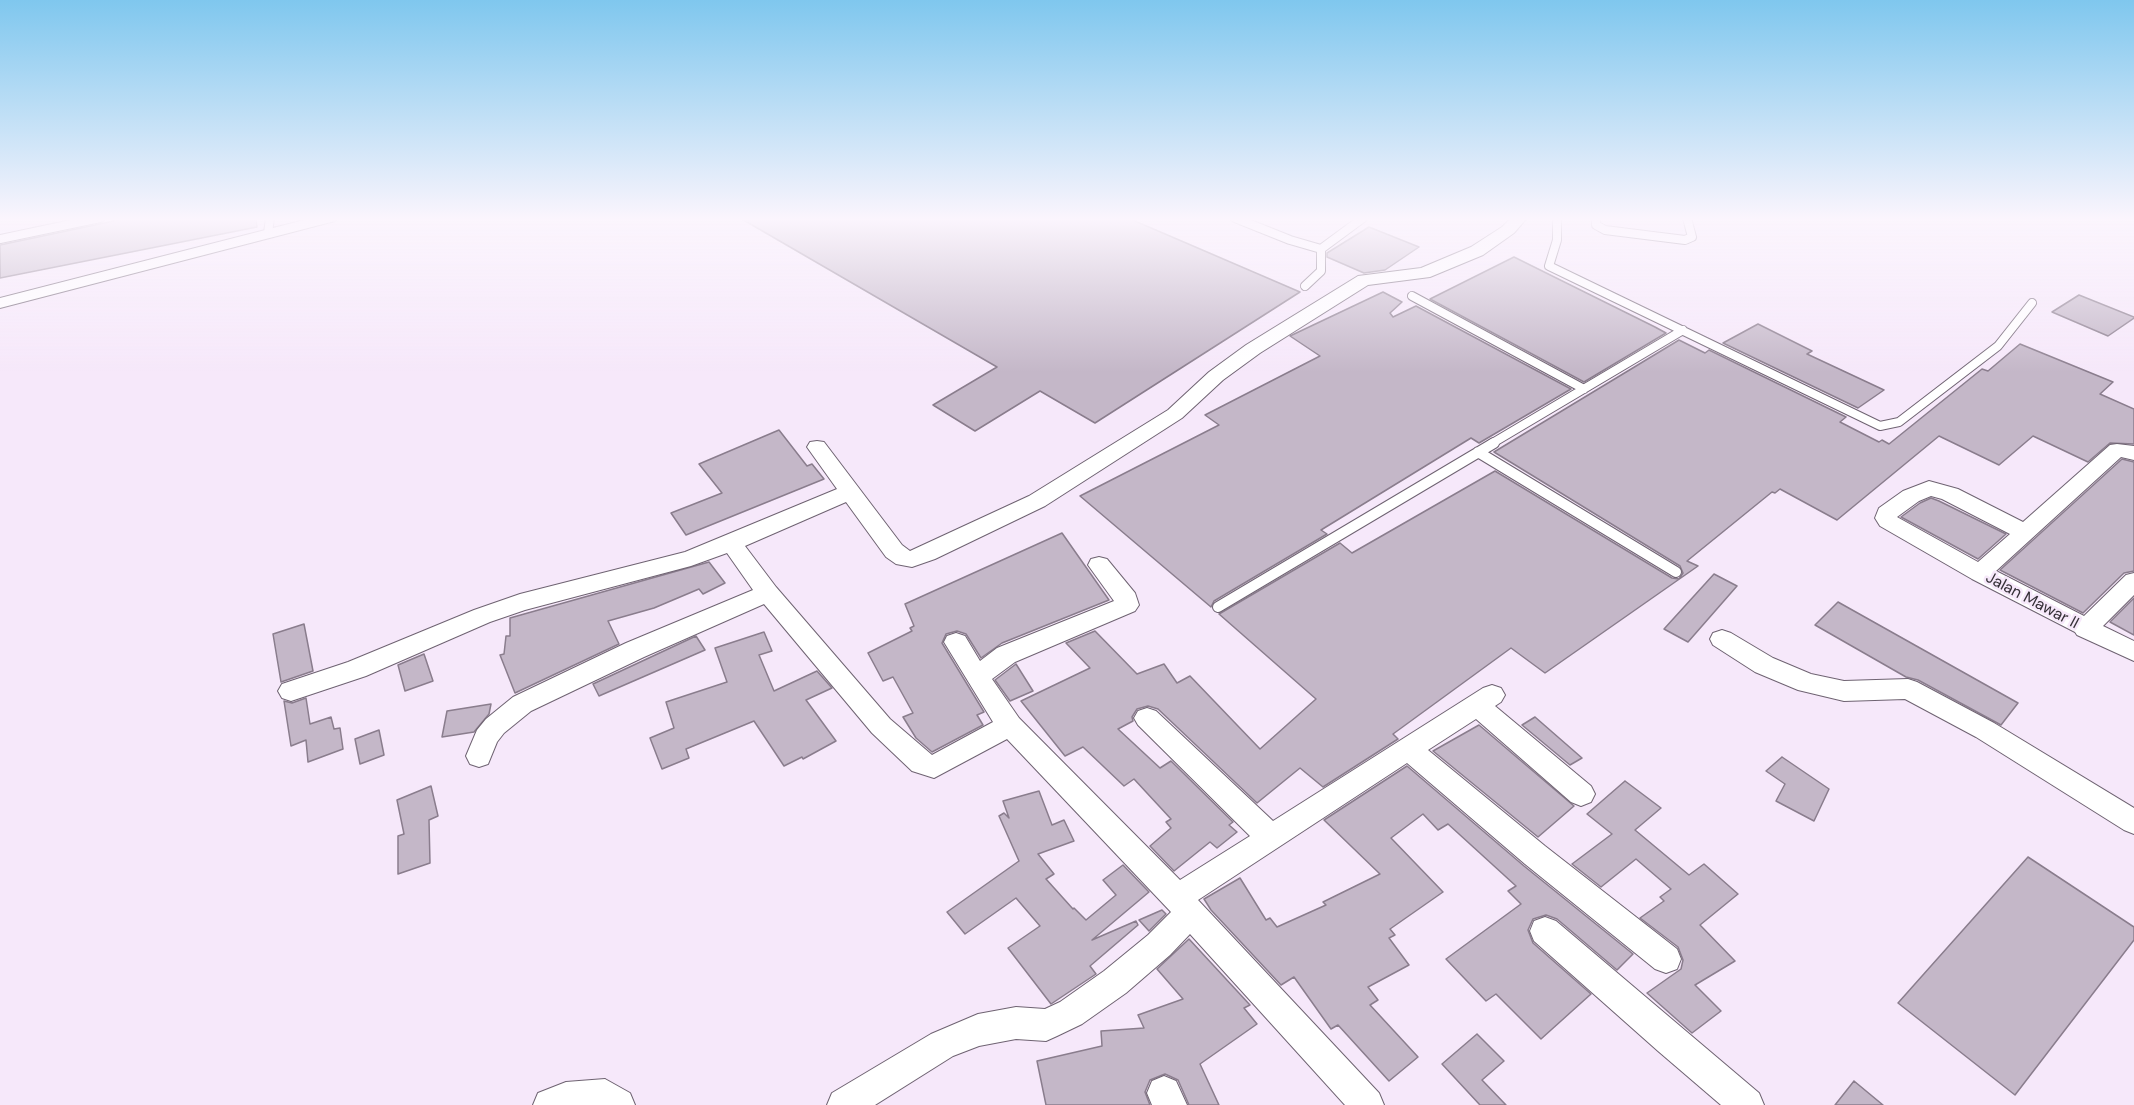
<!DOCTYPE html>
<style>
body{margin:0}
canvas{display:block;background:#f6e8fa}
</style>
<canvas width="2134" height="1105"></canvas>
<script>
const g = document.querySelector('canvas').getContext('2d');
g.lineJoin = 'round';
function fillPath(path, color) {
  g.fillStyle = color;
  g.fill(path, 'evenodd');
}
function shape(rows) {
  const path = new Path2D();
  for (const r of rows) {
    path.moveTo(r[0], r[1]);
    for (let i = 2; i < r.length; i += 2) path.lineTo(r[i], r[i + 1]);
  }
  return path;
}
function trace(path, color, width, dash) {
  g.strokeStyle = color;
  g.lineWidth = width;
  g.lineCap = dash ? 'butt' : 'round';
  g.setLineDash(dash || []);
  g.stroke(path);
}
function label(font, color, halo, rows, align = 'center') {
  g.font = font + ' "DM Sans",sans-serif';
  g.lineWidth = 5;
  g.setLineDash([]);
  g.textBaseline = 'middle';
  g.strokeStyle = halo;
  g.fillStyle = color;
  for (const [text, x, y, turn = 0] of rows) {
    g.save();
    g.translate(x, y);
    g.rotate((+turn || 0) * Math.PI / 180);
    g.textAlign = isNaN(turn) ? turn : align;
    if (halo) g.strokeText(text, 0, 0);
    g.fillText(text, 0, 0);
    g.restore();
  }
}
const building = shape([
 [128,218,256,218,257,227,0,278,0,245,128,218],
 [740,218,1128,218,1300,292,1095,423,1040,391,975,431,933,405,997,367,740,218],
 [1369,227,1419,247,1385,270,1364,273,1327,257,1327,253,1369,227],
 [1514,257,1655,327,1666,333,1584,382,1430,299,1514,257],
 [1383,292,1402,302,1390,313,1393,317,1416,306,1571,389,1479,443,1471,438,1321,530,1327,534,1214,601,1211,607,1080,496,1219,425,1205,415,1320,356,1290,336,1383,292],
 [2079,295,2134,317,2134,318,2108,336,2052,312,2079,295],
 [1758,324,1812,351,1807,354,1884,390,1858,408,1723,343,1758,324],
 [1679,340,1705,353,1709,350,1846,417,1840,422,1879,442,1882,440,1889,444,1982,369,1988,371,2020,344,2113,382,2100,394,2134,409,2134,444,2110,443,2088,462,2033,436,1999,465,1939,436,1837,520,1780,489,1775,493,1772,492,1687,561,1698,566,1545,673,1511,648,1393,734,1398,739,1323,787,1300,768,1257,803,1158,709,1148,706,1137,709,1132,717,1133,721,1118,729,1160,768,1171,761,1233,822,1229,825,1237,832,1217,848,1210,842,1174,871,1150,846,1171,828,1166,822,1171,819,1134,779,1124,786,1083,747,1065,756,1021,701,1090,668,1066,643,1095,631,1137,674,1164,664,1177,683,1190,676,1260,749,1316,699,1219,614,1340,543,1352,553,1495,471,1672,578,1679,579,1683,573,1680,566,1494,452,1679,340],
 [779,430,807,466,812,464,824,479,686,535,671,513,722,493,699,464,779,430],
 [2122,459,2134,462,2134,571,2124,573,2083,613,2000,570,2122,459],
 [1931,498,1939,501,2006,534,1978,559,1901,517,1920,503,1931,498],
 [1062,533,1109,600,1002,643,981,658,966,634,957,631,946,634,942,643,984,712,977,715,983,725,932,752,916,738,903,717,913,713,893,677,883,681,868,653,912,631,910,628,914,626,905,604,1062,533],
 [709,562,725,583,703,594,699,589,654,608,608,621,619,644,515,693,500,655,504,654,506,636,510,636,510,618,709,562],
 [1714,574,1737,586,1688,642,1664,629,1714,574],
 [2134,598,2134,635,2110,622,2134,598],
 [1838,602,2018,703,2001,725,1918,680,1906,677,1815,625,1838,602],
 [304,624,313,671,281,682,273,634,304,624],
 [764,632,772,651,759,655,774,691,817,671,832,688,806,700,836,741,803,759,802,757,784,766,754,721,686,749,689,758,662,769,650,738,674,728,666,702,727,682,715,648,764,632],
 [696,636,705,650,599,696,593,684,696,636],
 [424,654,433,681,405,691,398,665,424,654],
 [1016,664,1033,691,1010,701,995,680,1016,664],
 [306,698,310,724,331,717,334,729,340,728,343,749,308,762,306,740,291,746,284,701,292,703,306,698],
 [491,704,489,714,474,732,442,737,447,711,491,704],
 [1535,717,1582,758,1570,765,1522,725,1535,717],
 [1479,725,1574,806,1538,837,1433,751,1479,725],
 [379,730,384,755,360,764,355,739,379,730],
 [1782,757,1829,789,1814,821,1776,801,1785,784,1766,771,1782,757],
 [1407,766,1524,866,1633,954,1617,970,1557,919,1546,915,1533,919,1528,930,1533,943,1591,994,1541,1039,1496,994,1486,1001,1446,959,1521,904,1508,891,1516,886,1448,824,1438,830,1423,814,1391,838,1443,892,1390,929,1395,935,1389,938,1409,965,1368,987,1378,1000,1370,1005,1418,1057,1389,1081,1338,1025,1331,1029,1294,977,1281,985,1211,910,1204,899,1240,878,1266,920,1270,918,1277,927,1326,905,1323,902,1380,874,1324,820,1407,766],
 [1625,781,1661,808,1635,830,1689,875,1704,864,1738,894,1700,925,1735,961,1695,985,1721,1011,1692,1033,1647,993,1681,969,1683,960,1678,947,1640,918,1664,901,1660,897,1671,889,1636,859,1601,887,1572,864,1612,834,1587,814,1625,781],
 [431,786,438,816,429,820,430,863,398,874,398,836,404,834,397,800,431,786],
 [1039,791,1052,825,1064,820,1074,841,1038,854,1054,874,1046,879,1073,909,1074,908,1086,920,1116,895,1103,880,1123,865,1149,892,1092,940,1136,921,1138,925,1090,966,1096,974,1051,1004,1008,948,1040,926,1016,898,965,934,947,912,1019,861,999,816,1004,813,1009,818,1003,801,1039,791],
 [2028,857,2134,927,2134,940,2015,1095,1898,1003,2028,857],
 [1162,910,1166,914,1149,931,1139,920,1162,910],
 [1189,939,1250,1005,1244,1008,1257,1024,1200,1064,1219,1105,1189,1105,1178,1080,1165,1074,1150,1080,1145,1092,1150,1105,1046,1105,1037,1061,1102,1046,1101,1031,1144,1028,1138,1015,1183,999,1157,969,1189,939],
 [1477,1034,1504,1061,1482,1080,1506,1105,1480,1105,1442,1064,1477,1034],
 [1854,1081,1883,1105,1835,1105,1854,1081]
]);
const laneFar1 = shape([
 [1235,218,1290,240,1321,249],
 [1557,218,1557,240,1549,266,1880,426,1899,422,1998,346,2032,303],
 [1596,218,1596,225,1605,230,1685,240,1692,237,1687,218],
 [268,233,270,218],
 [0,239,100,218],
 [1305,286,1321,271,1321,249,1363,218],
 [1412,296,1584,389],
 [1491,444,1683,330]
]);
const lane = shape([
 [1478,452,1676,572],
 [1218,607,1494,443]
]);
const street = shape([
 [312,218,337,218,335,221,0,308,0,298,312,218],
 [1511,218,1527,218,1514,233,1483,255,1430,277,1368,285,1260,353,1223,380,1182,418,1045,506,935,559,912,567,896,564,886,557,846,502,745,546,776,587,890,719,932,755,993,722,944,642,947,636,956,633,965,636,980,661,997,648,1114,601,1088,565,1091,559,1099,557,1107,559,1135,593,1139,605,1135,611,1015,662,992,679,1019,718,1180,880,1250,836,1138,725,1134,718,1138,711,1147,708,1156,711,1273,821,1483,688,1492,685,1501,688,1505,695,1501,702,1495,706,1591,786,1595,794,1591,802,1581,806,1571,802,1476,719,1428,750,1545,846,1677,949,1681,959,1677,969,1666,973,1655,969,1525,864,1407,763,1198,900,1379,1093,1384,1105,1345,1105,1190,934,1170,955,1126,993,1082,1024,1057,1036,1046,1041,1016,1039,979,1046,953,1056,875,1105,827,1105,832,1093,931,1034,978,1014,1016,1007,1045,1009,1060,1002,1104,971,1148,935,1171,912,1007,739,934,778,912,771,872,733,764,604,644,657,531,711,504,733,497,742,488,764,479,767,470,764,466,756,477,730,486,719,513,697,626,643,753,590,727,553,691,566,525,610,490,622,366,676,291,701,282,698,278,691,282,684,348,662,474,610,520,594,685,552,837,489,807,447,810,442,817,441,824,442,902,545,910,551,1029,496,1168,410,1209,372,1246,345,1358,276,1421,268,1471,247,1502,227,1511,218],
 [2117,444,2134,446,2134,460,2121,457,1996,571,2084,616,2126,575,2134,573,2134,595,2103,626,2134,641,2134,661,2077,635,2075,632,1972,579,1880,526,1875,518,1879,508,1903,491,1929,481,1958,489,2023,522,2110,445,2117,444],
 [1931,496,1942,499,2010,534,1978,562,1897,517,1919,501,1931,496],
 [1722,630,1731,633,1773,658,1811,674,1844,681,1908,679,1917,682,1994,723,2134,808,2134,834,2124,830,1976,737,1905,699,1844,701,1798,690,1755,672,1713,645,1710,639,1713,633,1722,630],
 [1545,917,1556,921,1759,1093,1764,1105,1721,1105,1658,1051,1534,941,1530,931,1534,921,1545,917],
 [1164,1076,1176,1081,1187,1105,1152,1105,1147,1093,1152,1081,1164,1076],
 [605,1079,630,1093,635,1105,533,1105,538,1093,566,1082,605,1079]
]);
const streetNames = [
 ["Jalan Mawar II",2032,601,28]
];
fillPath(building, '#c4b7c8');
trace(building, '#8a7d8d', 1.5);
trace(laneFar1, '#6f6372', 10);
trace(lane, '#6f6372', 12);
trace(street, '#6f6372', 2);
trace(laneFar1, '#fff', 8);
trace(lane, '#fff', 10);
fillPath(street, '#fff');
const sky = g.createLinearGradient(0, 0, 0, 372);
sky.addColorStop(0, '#7fc7ee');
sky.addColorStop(0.59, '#fbf5fd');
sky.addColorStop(1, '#fbf5fd00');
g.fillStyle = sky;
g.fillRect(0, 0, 2134, 372);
label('16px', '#353037', '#f6e8fa', streetNames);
</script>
